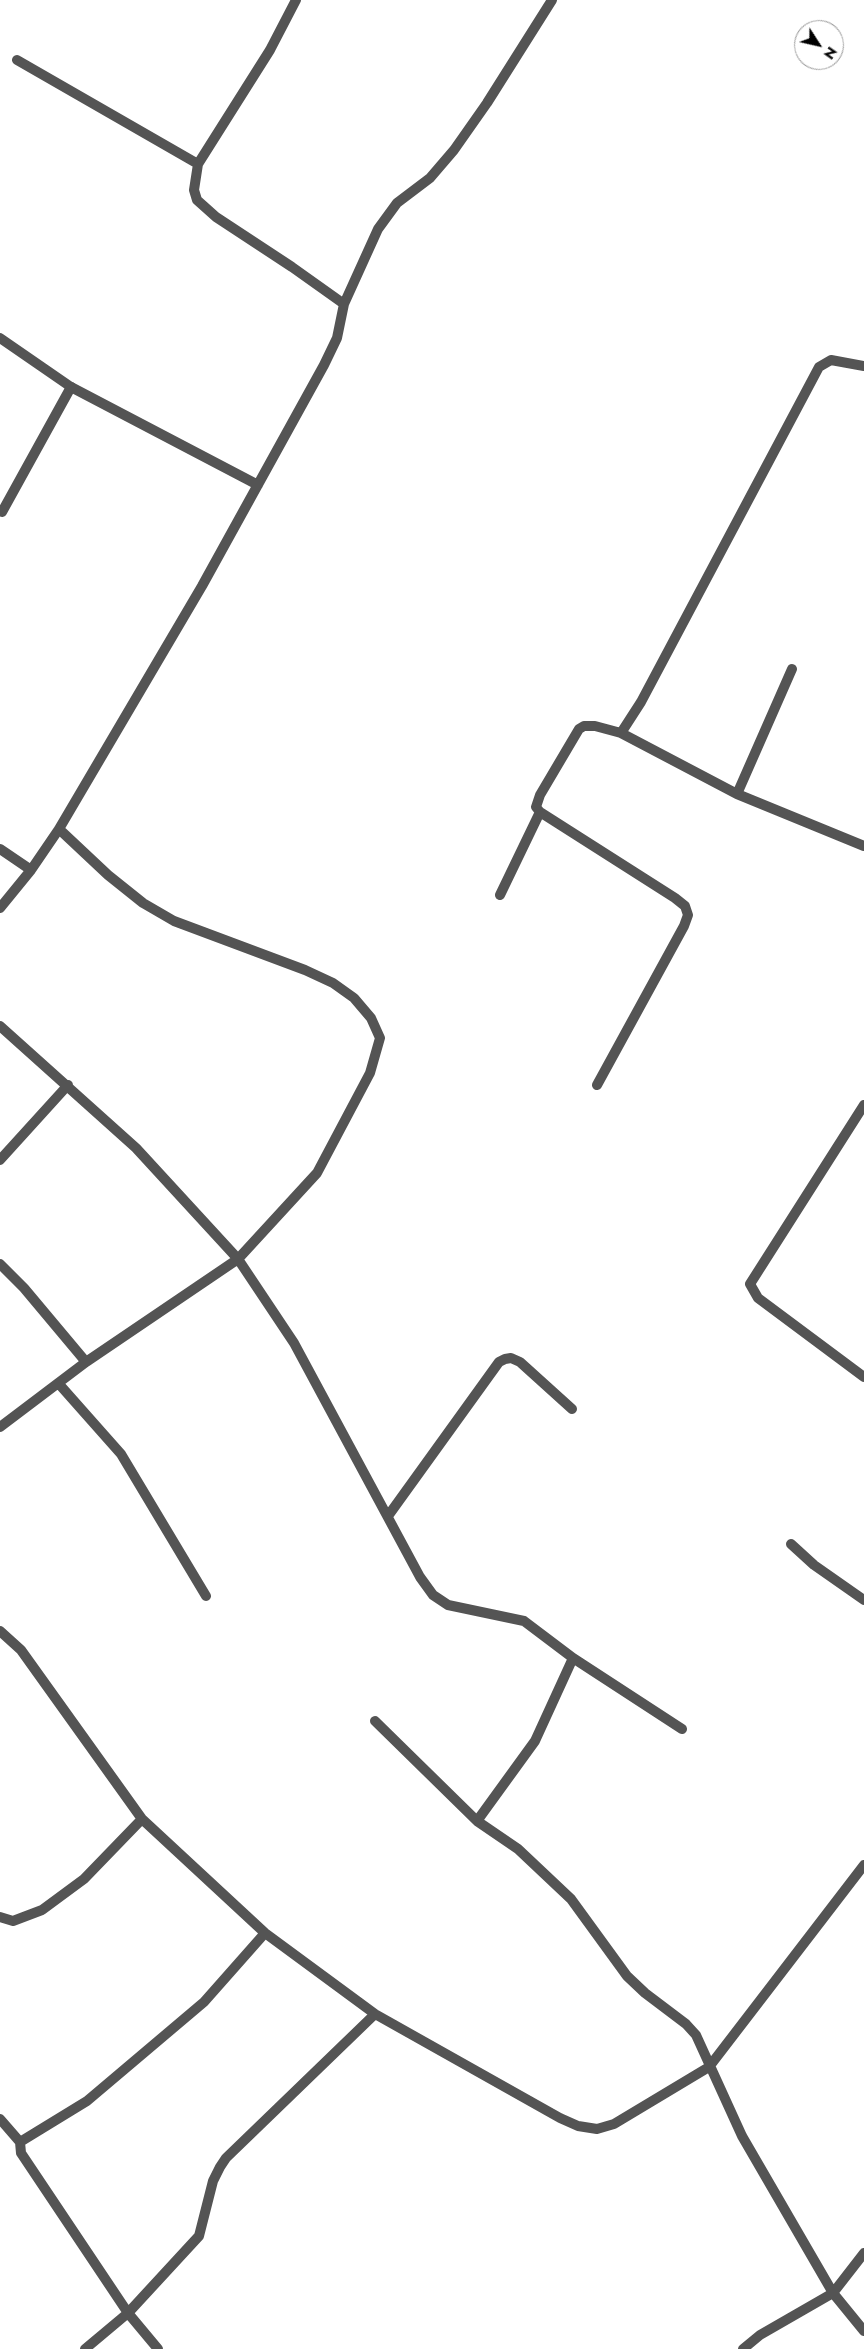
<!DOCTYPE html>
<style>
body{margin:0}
#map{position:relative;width:864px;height:2349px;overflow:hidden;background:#fff;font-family:Jost,sans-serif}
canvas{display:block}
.north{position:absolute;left:794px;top:20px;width:50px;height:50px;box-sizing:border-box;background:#fff;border:1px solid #999;border-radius:50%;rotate:125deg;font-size:14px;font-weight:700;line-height:20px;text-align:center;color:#000}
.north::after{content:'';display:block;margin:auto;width:18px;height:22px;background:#000;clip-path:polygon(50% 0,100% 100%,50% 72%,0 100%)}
</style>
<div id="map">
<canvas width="864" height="2349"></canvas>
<div class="north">N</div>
</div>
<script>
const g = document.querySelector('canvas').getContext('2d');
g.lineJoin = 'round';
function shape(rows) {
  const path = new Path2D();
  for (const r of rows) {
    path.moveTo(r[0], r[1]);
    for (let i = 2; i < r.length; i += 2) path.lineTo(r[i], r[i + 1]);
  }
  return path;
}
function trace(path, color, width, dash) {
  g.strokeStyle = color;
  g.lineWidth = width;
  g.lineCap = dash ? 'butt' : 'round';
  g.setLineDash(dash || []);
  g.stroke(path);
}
const service = shape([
 [2,512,71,387]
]);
const minor = shape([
 [296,0,270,50,198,164,194,190,197,200,216,217,292,267,344,304],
 [17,60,198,164],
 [0,338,71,387,258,485],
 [621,733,641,702,819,367,831,360,864,366],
 [737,794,792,669],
 [0,849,31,870],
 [500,895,540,812],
 [0,908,31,870,59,829,202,586,324,365,337,338,344,304,378,229,397,203,430,178,454,150,487,103,552,0],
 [0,1026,136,1148,238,1259,294,1343,420,1577,433,1595,448,1605,524,1621,573,1658,535,1741,477,1821,518,1849,571,1899,627,1976,645,1993,686,2024,696,2035,742,2136,833,2293,864,2331],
 [597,1085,684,926,688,915,685,906,675,898,540,812,536,807,540,795,579,729,584,726,595,726,621,733,737,794,864,846],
 [864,1105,750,1284,758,1298,864,1377],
 [0,1160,68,1085],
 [0,1264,24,1288,86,1362],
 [59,1384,121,1454,206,1596],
 [0,1427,86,1362,238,1259,317,1173,370,1073,380,1038,371,1018,354,998,333,983,305,970,174,921,143,903,108,875,59,829],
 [388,1516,499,1362,505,1359,511,1358,520,1362,572,1409],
 [791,1544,814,1565,864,1600],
 [0,1631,21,1650,142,1819,265,1933,375,2014,560,2118,578,2126,597,2129,614,2124,709,2067,864,1865],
 [573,1658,682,1729],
 [375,1721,477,1821],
 [0,1917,13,1921,42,1910,84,1879,142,1819],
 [0,2119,20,2142],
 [85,2349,128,2313,21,2153,20,2142,87,2101,204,2002,265,1933],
 [158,2349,128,2313,199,2236,213,2181,220,2167,226,2158,375,2014],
 [743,2349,760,2335,833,2293,864,2253]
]);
trace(service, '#545454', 10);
trace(minor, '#545454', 10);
</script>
